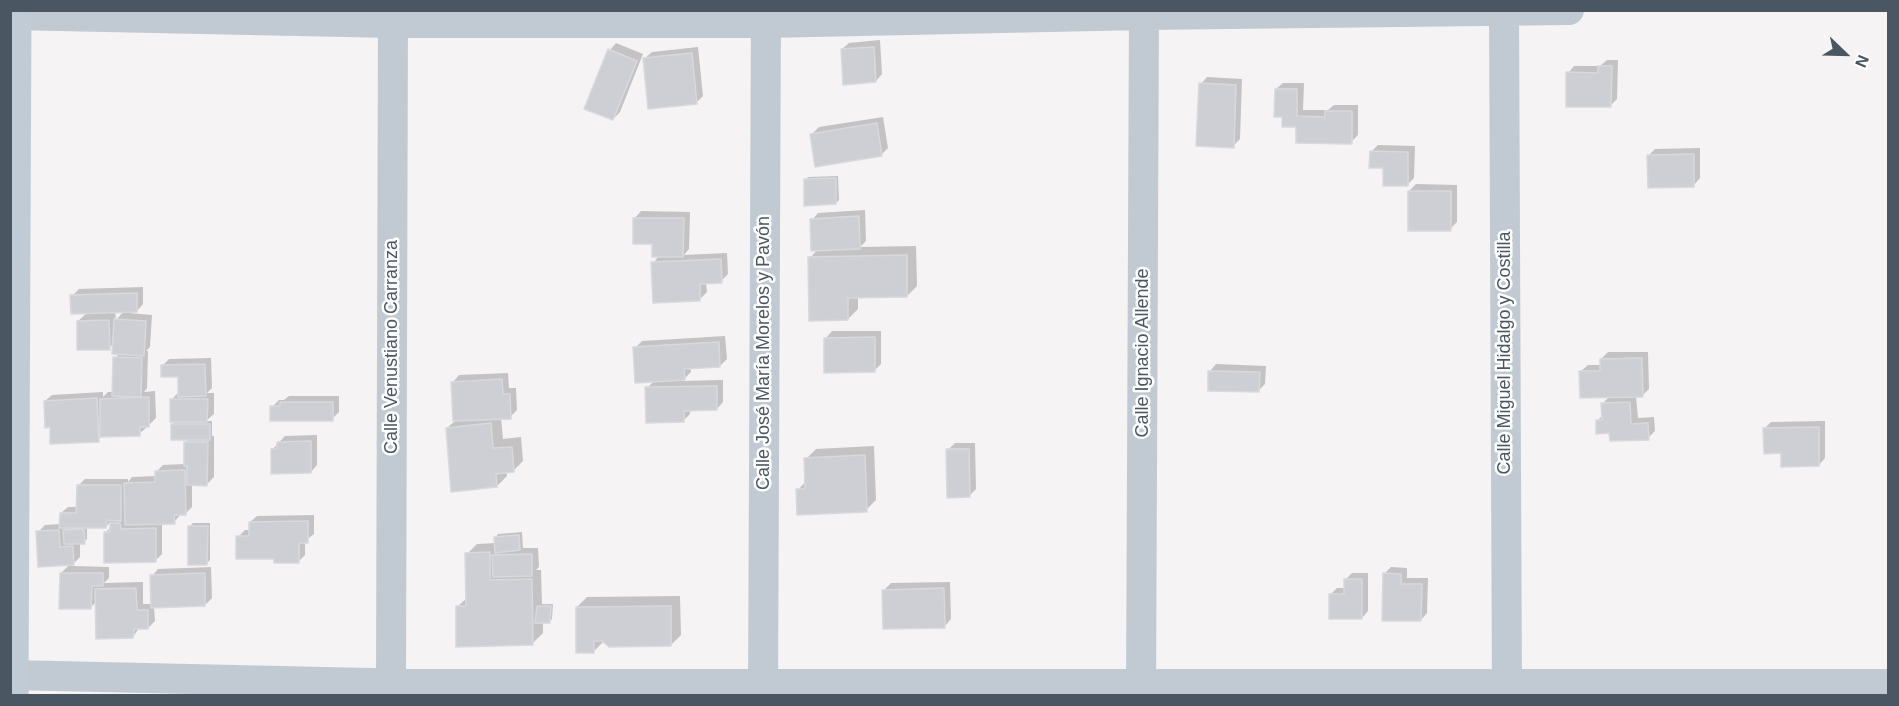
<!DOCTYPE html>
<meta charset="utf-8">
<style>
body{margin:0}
#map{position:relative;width:1899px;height:706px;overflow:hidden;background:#f5f3f3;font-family:Helvetica,sans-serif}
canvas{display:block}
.frame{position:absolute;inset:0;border:12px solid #4a5661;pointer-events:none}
.north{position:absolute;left:1815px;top:24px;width:60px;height:60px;-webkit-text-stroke:4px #fff;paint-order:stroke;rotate:113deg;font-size:16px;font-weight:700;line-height:24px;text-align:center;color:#4a5661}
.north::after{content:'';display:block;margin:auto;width:21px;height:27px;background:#4a5661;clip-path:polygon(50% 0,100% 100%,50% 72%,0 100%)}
</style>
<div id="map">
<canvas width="1899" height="706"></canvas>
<div class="frame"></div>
<div class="north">N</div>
</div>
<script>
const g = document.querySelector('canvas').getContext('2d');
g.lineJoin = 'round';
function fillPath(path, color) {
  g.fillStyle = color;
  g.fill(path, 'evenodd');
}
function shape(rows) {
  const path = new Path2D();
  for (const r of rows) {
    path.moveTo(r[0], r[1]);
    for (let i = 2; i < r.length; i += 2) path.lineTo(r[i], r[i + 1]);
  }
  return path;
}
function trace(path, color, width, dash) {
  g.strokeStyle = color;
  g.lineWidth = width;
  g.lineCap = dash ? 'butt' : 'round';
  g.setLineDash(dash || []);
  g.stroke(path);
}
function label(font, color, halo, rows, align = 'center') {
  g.font = font + ' Helvetica,sans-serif';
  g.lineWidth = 5;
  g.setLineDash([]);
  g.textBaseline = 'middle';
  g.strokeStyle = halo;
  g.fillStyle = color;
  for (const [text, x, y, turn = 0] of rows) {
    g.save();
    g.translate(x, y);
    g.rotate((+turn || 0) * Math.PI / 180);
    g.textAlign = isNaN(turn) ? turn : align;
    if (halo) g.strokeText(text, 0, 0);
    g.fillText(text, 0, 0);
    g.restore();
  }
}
const shadow = shape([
 [880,40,882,74,876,81,842,49,849,43],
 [616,43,643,54,620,112,613,119,610,50],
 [698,47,703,96,696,103,645,58,652,52],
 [1607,60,1618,60,1617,99,1610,106,1568,73,1574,66,1600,66],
 [1207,77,1242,79,1240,139,1233,146,1201,84],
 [1283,83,1304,83,1303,110,1328,110,1334,105,1358,105,1358,135,1351,142,1297,126,1283,116,1276,89],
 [883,117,888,148,881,155,812,134,819,127],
 [1378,145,1415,146,1414,178,1407,185,1385,167,1371,152],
 [1700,148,1700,178,1694,185,1649,155,1655,149],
 [838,176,839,200,836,203,805,180,808,177],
 [1416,184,1457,185,1457,222,1450,229,1409,191],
 [865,210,866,241,860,247,916,246,917,286,907,296,858,297,858,309,848,319,810,258,818,249,812,220,818,213],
 [641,211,690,212,689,249,684,255,727,253,728,274,721,281,706,282,707,292,700,299,653,263,660,255,654,242,635,218],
 [143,287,143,304,137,311,129,311,129,313,152,315,150,347,146,351,148,351,147,388,144,392,155,391,156,418,149,425,146,425,146,428,139,434,103,435,98,440,51,426,45,401,52,395,103,392,103,397,108,392,114,392,115,358,120,353,114,343,109,348,78,321,88,312,72,296,79,289],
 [115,311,124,311,116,320],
 [832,331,881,331,881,364,874,371,826,338],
 [725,336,727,359,720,366,690,367,691,372,682,381,723,380,723,402,717,409,690,409,690,414,683,421,647,388,655,380,635,348,642,341],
 [1608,352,1648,352,1649,389,1642,396,1636,396,1638,418,1654,417,1655,431,1648,438,1611,432,1597,421,1603,415,1602,404,1610,396,1581,371,1588,365,1601,365,1601,359],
 [211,358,212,388,207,393,214,393,214,414,206,421,212,421,212,436,214,436,214,477,207,484,192,484,192,507,185,514,181,514,174,522,162,523,162,554,155,561,106,532,111,527,111,521,106,527,87,526,87,539,84,542,80,542,80,557,71,566,109,567,109,578,104,583,143,582,143,604,153,604,152,576,158,569,211,567,212,598,205,605,154,607,155,621,148,628,139,628,133,637,97,601,91,607,61,573,70,564,38,532,45,525,61,524,61,513,68,507,78,507,78,486,85,479,128,479,128,482,132,477,157,476,157,471,163,465,185,464,186,442,190,439,172,425,176,421,172,399,179,392,179,375,162,366,169,359],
 [1216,364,1266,366,1265,384,1258,391,1210,371],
 [508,373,509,388,516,388,517,410,510,417,501,418,503,439,521,437,523,461,513,471,506,471,507,476,497,486,447,428,455,421,453,382,459,375],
 [289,396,339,396,339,412,332,419,272,407,279,400,284,400],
 [1825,421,1825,458,1819,465,1782,452,1764,429,1771,422],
 [317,435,317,465,311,472,272,450,285,436],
 [955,443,975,443,976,489,969,496,948,450],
 [874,446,876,500,866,510,798,490,806,481,806,459,816,449],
 [314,515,314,534,305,541,305,555,298,562,275,558,238,537,245,530,250,530,250,522,257,516],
 [193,523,210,523,210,560,207,563,190,526],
 [522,532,523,548,538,548,539,567,536,570,541,570,542,604,553,604,552,619,549,622,543,622,543,633,533,643,457,607,468,597,467,554,477,544,496,543,495,538,498,534],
 [1391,567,1407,568,1407,578,1428,578,1427,613,1421,620,1384,574],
 [1352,573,1368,573,1368,611,1362,618,1330,595,1337,588,1346,588,1346,579],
 [950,582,951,619,945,626,884,590,891,583],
 [680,596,681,635,671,645,604,641,593,652,577,607,587,597]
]);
const building = shape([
 [874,47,876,82,843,85,841,49,874,47],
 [608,49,637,61,613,120,584,109,608,49],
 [692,53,697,104,648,109,643,58,692,53],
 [1598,66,1612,66,1611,107,1566,107,1566,72,1598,73,1598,66],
 [1199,83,1236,85,1234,148,1196,146,1199,83],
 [1275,89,1297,89,1297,116,1325,117,1325,111,1352,111,1352,144,1296,143,1296,127,1282,127,1282,117,1274,117,1275,89],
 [877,123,882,156,815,167,810,134,877,123],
 [1370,151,1408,152,1408,186,1383,186,1383,168,1369,168,1370,151],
 [1694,154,1694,187,1648,188,1647,155,1694,154],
 [836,178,836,204,804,206,804,179,836,178],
 [1408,191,1451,191,1451,231,1408,231,1408,191],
 [859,216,860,249,811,251,810,219,859,216],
 [633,218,684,218,683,257,652,257,652,244,633,244,633,218],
 [907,255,907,297,848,298,848,320,809,321,808,257,907,255],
 [721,259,722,283,700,284,700,301,653,303,651,262,721,259],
 [137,293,137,312,71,314,70,295,137,293],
 [114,319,146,321,144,356,112,354,114,319],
 [109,320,110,350,77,350,77,321,109,320],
 [875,337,875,372,824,373,824,338,875,337],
 [719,342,720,367,684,369,685,380,635,383,633,347,719,342],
 [113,357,142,358,141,397,112,396,113,357],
 [1642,358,1643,397,1580,398,1579,371,1600,371,1600,359,1642,358],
 [205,364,206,396,178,397,178,377,161,377,161,365,205,364],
 [1208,371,1260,372,1259,392,1208,391,1208,371],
 [502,379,503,394,510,394,511,419,453,421,451,382,502,379],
 [717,386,717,410,684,411,684,422,646,423,645,387,717,386],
 [149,397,149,427,140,427,140,436,100,437,100,399,149,397],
 [97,398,99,442,50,444,50,427,45,428,44,401,97,398],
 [170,399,208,399,207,422,170,422,170,399],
 [280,402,333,402,333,421,270,421,270,406,280,406,280,402],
 [1630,402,1631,424,1648,423,1649,440,1610,441,1609,433,1596,434,1596,420,1602,420,1601,403,1630,402],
 [491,423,493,448,512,447,514,472,496,474,497,487,451,492,446,428,491,423],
 [171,424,210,424,210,440,171,440,171,424],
 [1819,427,1819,466,1781,467,1781,453,1764,454,1763,428,1819,427],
 [311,441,311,473,271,474,271,449,277,449,277,442,311,441],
 [184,442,208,442,207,486,187,485,187,466,184,466,184,442],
 [946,449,969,449,970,497,947,498,946,449],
 [865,455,867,512,797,515,796,489,805,489,804,458,865,455],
 [185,470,186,515,174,515,175,524,125,525,124,483,155,482,155,471,185,470],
 [77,485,121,485,121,521,107,520,106,528,59,528,60,513,76,513,77,485],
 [308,521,308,543,299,543,299,563,274,563,274,559,236,559,236,536,249,536,249,522,308,521],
 [110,523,120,523,121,529,156,528,156,562,104,563,104,532,110,532,110,523],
 [188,526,208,526,207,565,188,565,188,526],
 [84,529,85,544,64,544,63,530,84,529],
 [59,530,60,547,73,546,74,565,38,567,36,531,59,530],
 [519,535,520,550,495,553,494,537,519,535],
 [490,552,490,580,532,579,533,645,456,647,456,606,466,606,465,553,490,552],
 [532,554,532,576,493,577,492,555,532,554],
 [60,573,103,573,103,586,92,586,91,609,59,609,60,573],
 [205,573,205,606,151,608,150,575,205,573],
 [1383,573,1401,574,1401,584,1422,584,1421,621,1382,621,1383,573],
 [1344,579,1362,579,1362,619,1329,619,1329,594,1344,594,1344,579],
 [136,588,137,610,148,610,148,629,134,629,133,638,96,639,95,589,136,588],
 [944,588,945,628,883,629,882,590,944,588],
 [537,606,551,606,550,623,535,623,537,606],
 [671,606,671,646,609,647,602,641,594,641,594,653,576,653,576,607,671,606]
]);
const street = shape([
 [1504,10,1507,696],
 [10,15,393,23,766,23,1144,15,1569,10],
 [10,675,415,684,1888,684],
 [385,696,391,684,393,10],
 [763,696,766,10],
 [1141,696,1144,10]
]);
const secondary = shape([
 [12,696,15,10]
]);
const streetNames = [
 ["Calle Venustiano Carranza",392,347,-90],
 ["Calle José María Morelos y Pavón",764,353,-90],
 ["Calle Ignacio Allende",1143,353,-90],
 ["Calle Miguel Hidalgo y Costilla",1505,353,-90]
];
fillPath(shadow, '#0003');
fillPath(building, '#cdcfd5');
trace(building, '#d7d9de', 1.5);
trace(street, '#c1cad2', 30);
trace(secondary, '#c1cbd6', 33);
label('18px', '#4a5661', '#fff', streetNames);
</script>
